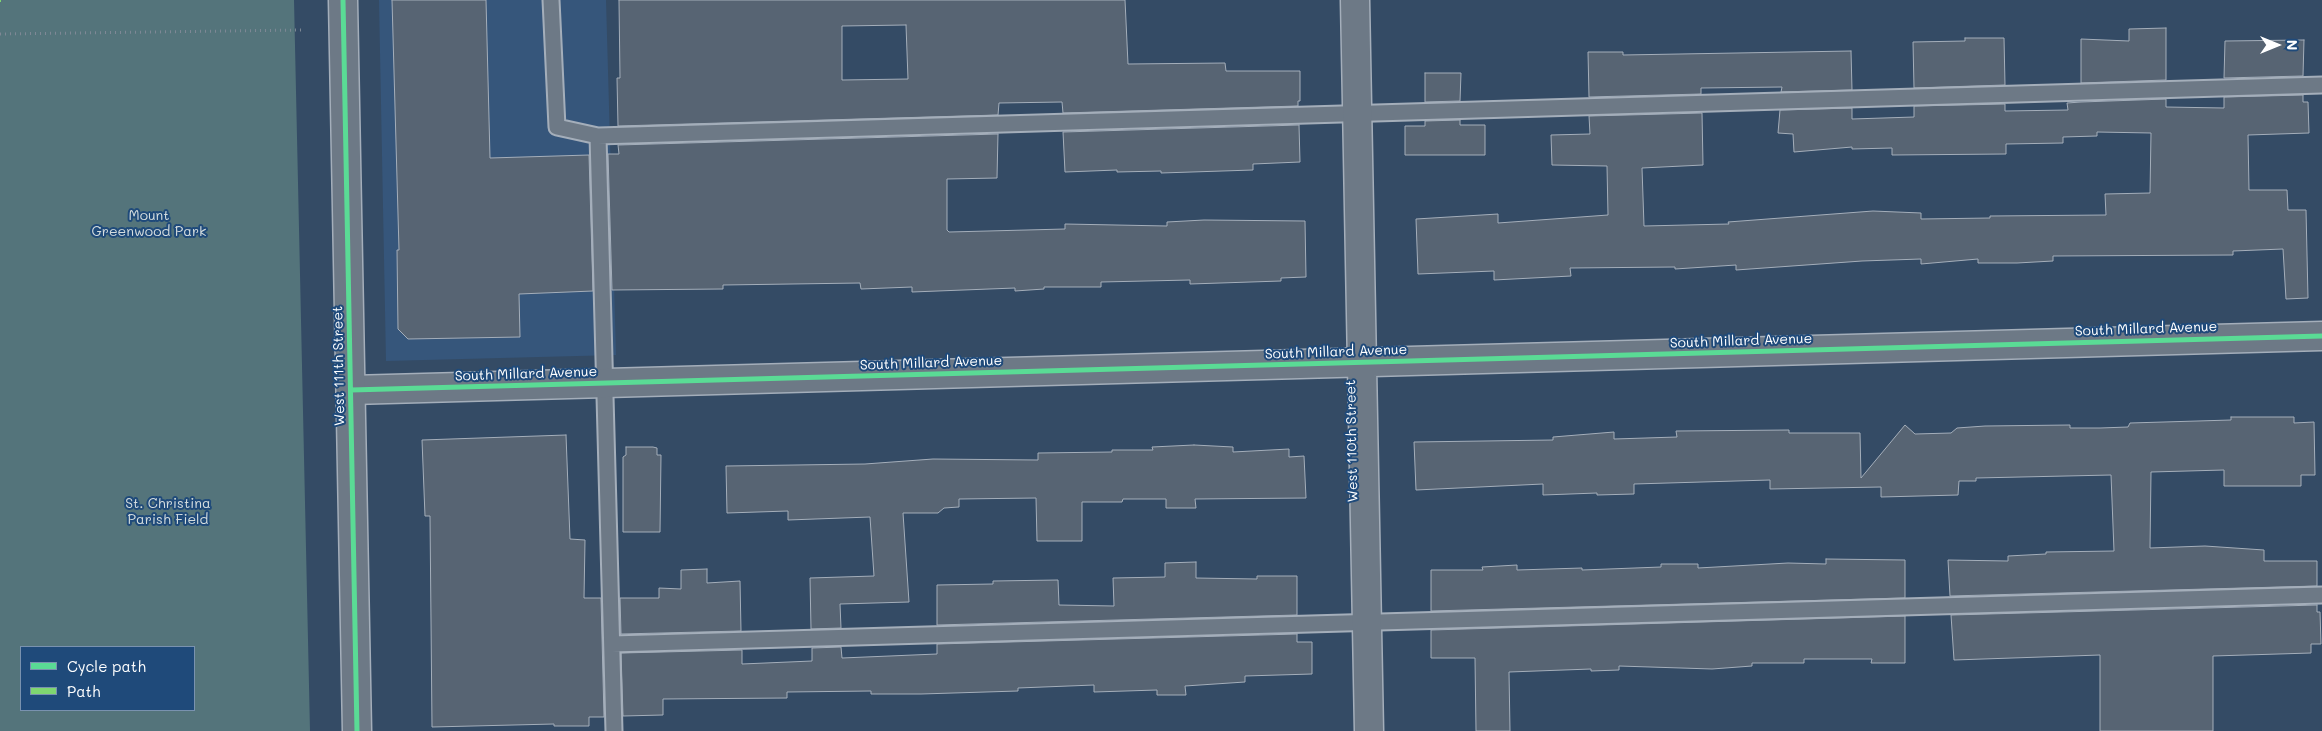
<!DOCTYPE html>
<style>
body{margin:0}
#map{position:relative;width:2322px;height:731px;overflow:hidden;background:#344b65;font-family:Mali,sans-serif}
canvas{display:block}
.legend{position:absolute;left:20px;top:646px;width:175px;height:65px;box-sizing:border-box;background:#1f4a7a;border:1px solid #7992af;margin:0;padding:6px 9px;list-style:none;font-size:15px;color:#fff}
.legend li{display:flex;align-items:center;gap:10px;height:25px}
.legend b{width:25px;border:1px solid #7992af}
.north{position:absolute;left:2252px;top:20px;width:50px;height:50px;-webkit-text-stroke:4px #1f4a7a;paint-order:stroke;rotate:90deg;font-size:14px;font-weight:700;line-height:20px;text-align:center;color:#fff}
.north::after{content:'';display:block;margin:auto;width:18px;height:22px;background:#fff;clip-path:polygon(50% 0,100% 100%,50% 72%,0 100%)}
</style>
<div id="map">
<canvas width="2322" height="731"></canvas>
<ul class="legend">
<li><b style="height:6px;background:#5adb95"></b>Cycle path</li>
<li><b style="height:6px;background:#7fd670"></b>Path</li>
</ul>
<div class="north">N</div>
</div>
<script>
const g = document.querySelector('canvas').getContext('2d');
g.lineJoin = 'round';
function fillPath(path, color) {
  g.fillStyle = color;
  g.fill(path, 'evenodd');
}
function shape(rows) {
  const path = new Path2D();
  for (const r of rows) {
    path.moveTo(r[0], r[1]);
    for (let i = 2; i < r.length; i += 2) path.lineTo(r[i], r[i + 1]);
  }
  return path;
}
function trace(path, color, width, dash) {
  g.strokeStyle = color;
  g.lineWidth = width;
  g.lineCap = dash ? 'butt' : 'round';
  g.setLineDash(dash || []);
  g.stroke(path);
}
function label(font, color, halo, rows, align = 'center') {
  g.font = font + ' Mali,sans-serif';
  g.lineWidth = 4;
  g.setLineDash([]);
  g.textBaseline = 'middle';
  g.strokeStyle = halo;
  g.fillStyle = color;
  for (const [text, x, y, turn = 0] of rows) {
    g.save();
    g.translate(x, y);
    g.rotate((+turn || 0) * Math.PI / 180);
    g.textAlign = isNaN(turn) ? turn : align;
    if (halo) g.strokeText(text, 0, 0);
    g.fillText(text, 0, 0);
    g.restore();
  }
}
const built = shape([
 [379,0,606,0,616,355,386,361]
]);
const green = shape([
 [0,0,294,0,310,731,0,731],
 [21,647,194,647,194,710,21,710]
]);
const building = shape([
 [392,0,486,0,490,158,589,155,593,291,519,294,520,337,408,339,398,329,397,250,399,250,392,0],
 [619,0,1125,0,1128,64,1225,63,1226,71,1300,71,1300,101,1298,101,1298,106,1063,113,1062,102,999,103,998,115,618,126,617,78,620,78,619,0],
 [906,25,908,79,842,80,842,26,906,25],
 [2166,28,2166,80,2081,83,2081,39,2129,41,2129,29,2166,28],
 [1965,38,2004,38,2005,85,1914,88,1913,42,1965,41,1965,38],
 [2304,40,2303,76,2224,78,2225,41,2304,40],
 [1851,51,1852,90,1781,92,1782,87,1701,88,1701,94,1589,97,1588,52,1623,52,1623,55,1851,51],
 [1425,73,1461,73,1460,101,1425,102,1425,73],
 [2303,95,2303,102,2308,102,2309,133,2248,135,2249,190,2287,190,2288,210,2306,210,2308,298,2286,299,2283,249,2233,251,2233,255,2053,256,2053,261,2017,263,1978,263,1978,259,1921,264,1921,259,1862,261,1736,270,1736,265,1675,269,1675,267,1570,268,1571,276,1494,280,1494,271,1418,274,1416,219,1498,214,1498,223,1608,215,1607,166,1552,165,1551,135,1590,134,1589,116,1702,113,1703,165,1642,168,1644,226,1729,224,1728,222,1873,211,1921,213,1921,219,1990,218,1990,216,2106,215,2105,194,2150,193,2151,133,2097,132,2097,136,2063,137,2063,143,2006,144,2006,154,1892,155,1892,148,1852,149,1852,147,1794,152,1793,134,1778,133,1780,110,1852,108,1852,119,1914,117,1914,106,2005,104,2005,111,2068,110,2067,103,2081,102,2166,99,2166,107,2224,108,2224,97,2303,95],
 [1460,120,1460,125,1485,125,1485,155,1405,155,1405,126,1425,126,1425,121,1460,120],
 [1299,125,1300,162,1253,164,1253,170,1161,173,1161,171,1117,172,1117,170,1065,172,1063,132,1299,125],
 [998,134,997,178,947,179,947,230,949,232,1065,229,1065,224,1167,226,1167,222,1204,220,1305,221,1306,277,1281,278,1281,281,1190,284,1190,280,1101,282,1101,287,1044,287,1044,289,1015,291,1015,288,912,292,912,287,861,289,860,283,723,285,723,289,612,290,608,154,619,154,618,145,998,134],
 [2231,417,2294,417,2294,423,2314,422,2315,475,2301,475,2301,486,2224,486,2224,470,2151,472,2150,548,2205,546,2264,550,2264,561,2317,561,2317,586,1950,596,1948,560,2008,561,2008,556,2046,554,2046,552,2114,551,2111,475,1976,478,1976,481,1959,481,1958,495,1881,497,1881,487,1770,489,1770,480,1634,484,1634,494,1597,495,1597,493,1543,495,1543,484,1416,490,1414,442,1553,440,1553,437,1614,432,1614,439,1677,437,1676,431,1789,430,1789,433,1860,433,1861,478,1905,425,1915,434,1951,433,1957,428,1985,426,2070,425,2070,428,2100,428,2128,427,2130,423,2231,420,2231,417],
 [566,435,570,539,585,540,584,598,601,598,604,717,589,717,589,726,554,726,554,724,432,727,430,516,425,516,422,440,566,435],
 [1194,445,1233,447,1233,452,1289,449,1289,457,1304,456,1306,498,1195,499,1196,508,1166,508,1166,499,1123,499,1122,502,1082,502,1082,541,1037,541,1036,498,959,499,959,507,944,508,938,513,903,513,909,602,840,604,841,628,811,629,810,578,874,576,870,517,788,520,788,511,727,513,726,466,865,464,933,459,1038,460,1038,453,1112,452,1112,450,1153,450,1152,447,1194,445],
 [626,447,653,447,657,448,657,455,661,455,660,532,623,532,623,457,626,455,626,447],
 [1826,559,1905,560,1905,598,1431,611,1431,570,1483,570,1482,567,1517,565,1517,570,1582,568,1582,570,1661,567,1661,564,1698,564,1698,568,1788,563,1826,564,1826,559],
 [1196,562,1196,578,1257,579,1257,576,1297,576,1297,615,937,625,937,585,993,584,993,581,1058,580,1059,605,1114,606,1113,578,1165,577,1165,563,1196,562],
 [707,569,707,583,740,581,741,631,621,634,620,598,659,598,659,588,681,589,681,570,707,569],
 [2317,605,2317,612,2320,612,2321,644,2311,644,2311,653,2213,656,2213,731,2100,731,2100,655,1954,660,1951,615,2317,605],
 [1905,616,1905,663,1871,663,1872,659,1804,659,1804,663,1752,663,1752,666,1712,669,1619,666,1619,670,1591,671,1591,669,1509,672,1510,731,1476,731,1475,658,1431,658,1431,630,1905,616],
 [1297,634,1297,642,1312,642,1312,674,1245,676,1245,682,1185,686,1186,695,1157,695,1157,690,1094,692,1094,685,1018,688,1018,691,921,694,871,694,871,691,787,692,787,698,663,699,663,715,623,716,621,653,742,650,742,664,812,661,812,648,841,647,842,658,937,654,937,644,1297,634]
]);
const path = shape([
 [0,34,302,30]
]);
const service = shape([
 [551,0,557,127,598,136,2322,85],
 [598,136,614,731],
 [612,644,2322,595]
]);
const minor = shape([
 [1355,0,1369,731],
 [351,390,2322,336]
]);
const secondary = shape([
 [343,0,357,731]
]);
const quiet = shape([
 [0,0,1,0]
]);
const cycleway = shape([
 [343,0,357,731],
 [351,390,2322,336]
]);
const parkNames = [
 ["Mount",149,216],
 ["Greenwood Park",149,232],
 ["St. Christina",168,504],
 ["Parish Field",168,520]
];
const streetNames = [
 ["South Millard Avenue",2146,329,-2],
 ["South Millard Avenue",1741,341,-2],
 ["South Millard Avenue",1336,352,-2],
 ["South Millard Avenue",931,363,-2],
 ["West 111th Street",339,366,-91],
 ["South Millard Avenue",526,374,-2],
 ["West 110th Street",1352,441,-91]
];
fillPath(built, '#36567b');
fillPath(green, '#54747b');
fillPath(building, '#576473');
trace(building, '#a4aeba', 1);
trace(service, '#a4aeba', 19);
trace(minor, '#a4aeba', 31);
trace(secondary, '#a4aeba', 31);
trace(path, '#7e8895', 3, [1, 4]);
trace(service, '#6d7986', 15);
trace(minor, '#6d7986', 28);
trace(secondary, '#6d7986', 28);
trace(quiet, '#7fd670', 4, [8, 4]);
trace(cycleway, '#5adb95', 5);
label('14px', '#d6dedf', '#1f4a7a', parkNames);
label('14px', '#fff', '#1f4a7a', streetNames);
</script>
